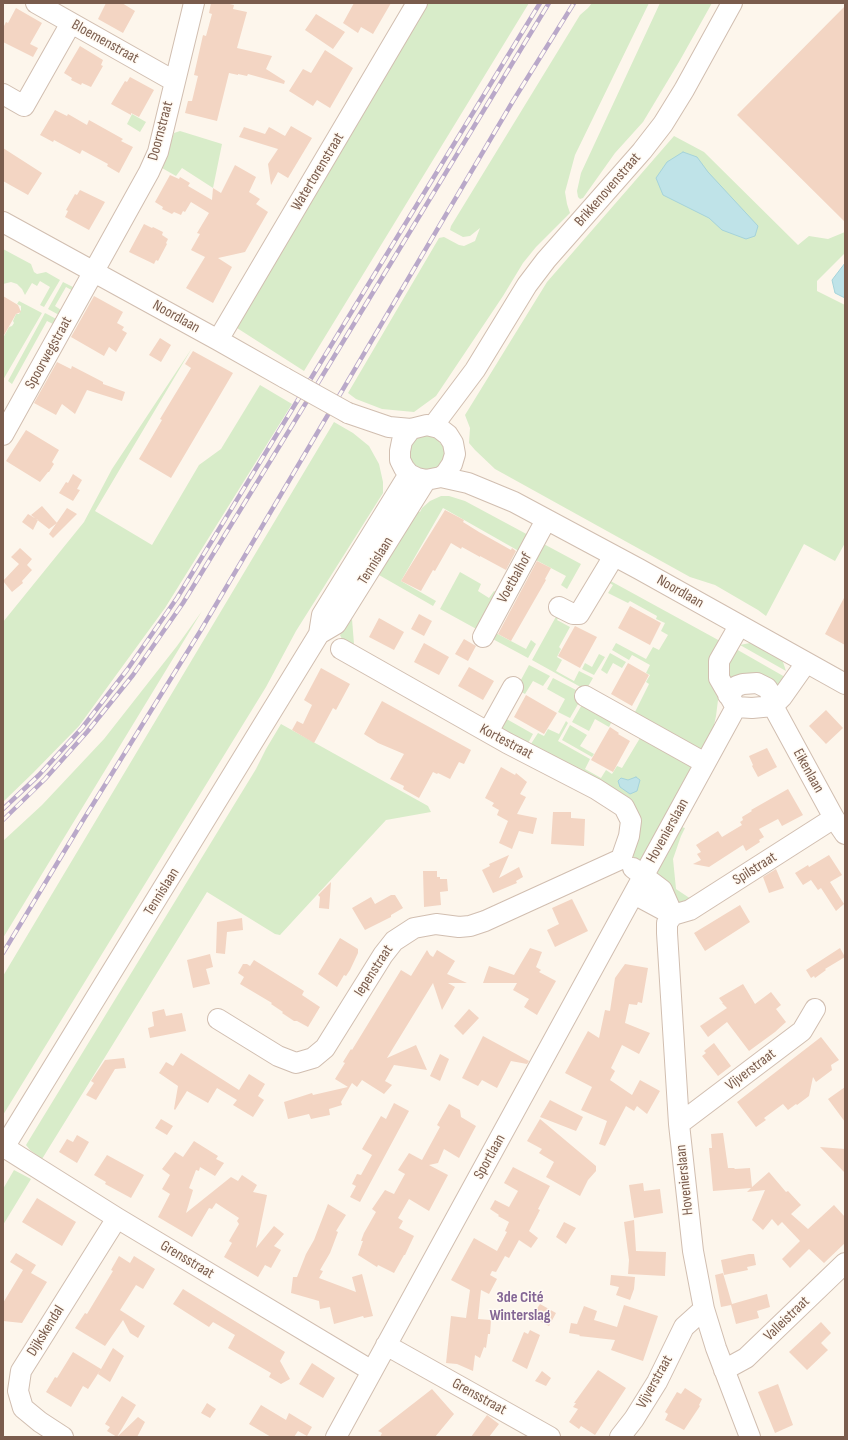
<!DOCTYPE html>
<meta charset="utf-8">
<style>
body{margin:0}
#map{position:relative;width:848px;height:1440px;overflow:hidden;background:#fdf6ec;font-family:"Sofia Sans Condensed",sans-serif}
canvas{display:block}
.frame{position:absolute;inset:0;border:4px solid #7a5c4d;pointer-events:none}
</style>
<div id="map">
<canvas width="848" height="1440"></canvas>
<div class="frame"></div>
</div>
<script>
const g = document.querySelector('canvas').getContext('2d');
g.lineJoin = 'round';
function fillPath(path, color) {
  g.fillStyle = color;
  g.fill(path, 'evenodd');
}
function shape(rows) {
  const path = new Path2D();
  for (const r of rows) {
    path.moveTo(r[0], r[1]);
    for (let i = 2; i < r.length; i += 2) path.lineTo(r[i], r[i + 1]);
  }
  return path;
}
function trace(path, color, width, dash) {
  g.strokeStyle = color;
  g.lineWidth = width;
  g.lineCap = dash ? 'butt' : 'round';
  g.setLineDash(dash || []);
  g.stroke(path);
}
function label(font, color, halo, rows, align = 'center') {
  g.font = font + ' "Sofia Sans Condensed",sans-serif';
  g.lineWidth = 3;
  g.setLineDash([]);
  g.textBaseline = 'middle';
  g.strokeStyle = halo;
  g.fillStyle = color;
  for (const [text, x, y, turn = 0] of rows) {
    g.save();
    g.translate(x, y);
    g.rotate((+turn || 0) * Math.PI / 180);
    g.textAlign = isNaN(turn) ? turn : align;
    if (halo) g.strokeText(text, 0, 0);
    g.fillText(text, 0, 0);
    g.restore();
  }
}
const green = shape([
 [428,3,529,3,304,371,237,328],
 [592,3,649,3,575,155,565,192,567,204,570,213,536,247,523,263,503,296,436,396,414,412,382,409,356,399,348,393,439,238,444,237,459,245,464,246,475,241,480,228,470,236,463,237,450,230,451,226,580,15,588,8],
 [660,3,712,3,679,62,643,122,615,153,583,198,580,199,578,197,577,191,581,173],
 [132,114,146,122,140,132,127,124],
 [180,131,222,144,213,188,182,168,176,176,162,168,174,133],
 [674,136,704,152,798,245,809,236,828,239,845,232,845,253,817,281,817,291,845,305,845,543,835,561,804,544,766,616,758,610,715,585,690,577,495,469,475,450,469,443,470,428,465,415,547,282],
 [3,249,31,264,34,272,37,274,46,272,60,280,44,307,40,305,50,287,40,281,37,286,32,283,25,295,22,289,17,284,11,282,3,284],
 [63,282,77,289,75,292,66,287,55,306,64,312,61,316,48,309],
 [19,301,42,313,3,380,3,338,9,327,12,326,14,323,13,321,16,314,19,314,21,310,21,306,17,304],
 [45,313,60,321,57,326,47,321,12,384,8,381],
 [192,348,95,511,152,545,199,465,221,449,260,385,292,404,165,608,79,726,33,773,3,802,3,622,84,522,112,469],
 [334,422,353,433,369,446,379,464,383,482,383,493,296,631,266,687,3,1115,3,976],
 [426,435,437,439,444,448,445,454,442,465,433,472,411,467,407,449,414,439],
 [441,496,449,496,465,501,532,537,524,554,443,508,401,581,436,601,433,606,379,575,418,511,420,512,422,508,430,501],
 [540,542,581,564,567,589,561,585,566,576,532,558],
 [460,572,481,584,478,591,489,598,494,591,501,595,480,631,440,609],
 [605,578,720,641,717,691,718,700,716,716,713,730,701,753,633,716,649,684,646,682,650,675,646,673,650,665,632,655,629,660,612,650,616,643,646,659,653,647,659,650,668,635,661,631,665,623,656,619,657,616,630,601,628,603,608,593,613,585,604,580],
 [202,611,3,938,3,841,42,805,104,739,177,646],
 [558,613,560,614,557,620,570,627,559,647,561,649,557,657,562,660,556,671,574,681,579,671,593,678,586,690,532,660],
 [352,619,354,644,351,648,343,641,340,635],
 [492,631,526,649,531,640,536,644,528,658,489,637],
 [750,643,764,645,776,652,783,662,786,671,740,645],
 [736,649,785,677,776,692,727,679,729,654],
 [610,653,626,662,622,668,613,663,607,674,601,670],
 [599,654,605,657,594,675,582,669,585,663,592,667],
 [529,665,550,676,543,686,533,681,525,694,516,689],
 [553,678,576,690,574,695,581,699,570,718,558,712,565,699,547,689],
 [584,701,612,721,609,727,595,719,589,731,572,722],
 [503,717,533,734,527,745,503,731,501,727],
 [566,721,568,723,558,741,590,759,585,769,601,778,606,770,612,774,617,766,622,768,643,733,695,764,644,859,639,862,634,859,632,854,640,820,529,747,538,733,544,736,548,729,559,734],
 [281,724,428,806,431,812,386,820,280,935,275,934,207,892,42,1159,30,1150,26,1145,256,769,266,749],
 [570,725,587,735,580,746,594,754,592,757,562,740],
 [678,826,685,828,681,836,673,859,676,889,691,899,684,903,676,902,659,880,655,871],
 [14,1170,31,1179,3,1225,3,1189]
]);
const water = shape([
 [683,152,697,157,708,172,758,226,755,236,746,239,722,230,709,218,663,195,656,178,667,162,683,152],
 [845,263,845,298,835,293,832,280,845,263],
 [636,777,640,780,637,791,630,794,620,787,618,781,621,778,628,780,636,777]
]);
const building = shape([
 [106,3,122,3,135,11,123,33,98,19],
 [211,3,225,3,234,5,233,9,247,12,237,48,272,56,266,69,285,81,284,84,248,74,247,76,238,74,238,75,229,73,217,121,185,113,188,101,192,101,198,76,194,75,203,35,206,36,212,14,209,13],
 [354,3,391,3,373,34,361,27,358,33,343,23],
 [845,6,845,222,737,115],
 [16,8,42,23,30,44,38,48,33,57,3,42,3,28,6,22,8,23],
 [316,14,345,32,333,49,305,30],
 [80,46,103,60,101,65,103,66,91,87,82,83,81,85,71,80,72,78,64,73],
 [325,50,353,68,330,108,317,100,313,106,289,91,303,69,311,73],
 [130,77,154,90,139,117,131,113,131,115,111,104,125,81,127,82],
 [55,110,67,116,68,114,87,125,89,120,123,139,121,141,133,147,119,173,107,166,108,164,82,150,80,154,54,140,53,142,40,135],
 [291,126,312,138,288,178,278,172,271,185,268,164,278,149,239,137,244,127,265,134,269,127,285,136],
 [3,148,42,173,28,195,3,181],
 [235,165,256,177,249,192,260,199,256,204,268,212,245,252,218,258,232,267,213,303,186,288,205,257,191,250,200,234,197,233,209,213,191,202,185,212,183,211,181,215,174,212,172,214,162,209,163,207,155,202,170,175,179,179,180,177,190,183,188,186,212,200,213,188,221,193],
 [80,190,105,202,89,230,65,217,68,211,66,210,75,194,77,195],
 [144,224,152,228,153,227,163,232,162,235,168,239,166,243,167,244,158,261,156,260,154,264,129,252],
 [3,296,18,305,21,312,16,314,3,337],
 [94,296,123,312,117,323,124,327,122,330,127,333,116,352,109,347,104,356,71,337],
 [160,338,171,345,161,362,149,355],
 [193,351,233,373,171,478,139,459,162,420,160,419,191,368,185,364],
 [57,362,71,369,72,366,103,382,103,384,125,392,122,401,87,390,75,414,62,404,56,415,34,403],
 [26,430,59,450,52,462,54,464,49,472,48,472,40,482,6,461],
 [73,474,82,480,77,489,80,490,73,501,59,493,66,482,68,483],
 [42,506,57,523,49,529,31,515],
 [67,508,77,514,53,538,49,534],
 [445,510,464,520,463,522,479,532,511,550,512,548,516,551,506,570,480,556,480,557,462,547,461,549,451,543,435,571,433,570,421,591,401,581],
 [28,514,38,520,33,530,22,522],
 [20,548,32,559,27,565,32,570,22,581,23,583,12,592,3,581,19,564,11,557],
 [537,561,551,568,545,579,546,580,511,641,498,634],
 [845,596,845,645,825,634],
 [630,606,661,623,650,645,618,628],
 [419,614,432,621,424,636,411,629],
 [379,618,404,632,394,650,369,637],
 [575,626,597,637,580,668,558,656],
 [464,639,476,646,468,661,455,654],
 [424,643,449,657,439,675,414,662],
 [628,663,649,675,632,706,611,694],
 [469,667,494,681,483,700,458,686],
 [321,668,350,684,336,710,333,708,314,743,292,730,297,721,303,724,312,705,304,700],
 [526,695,557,713,544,734,514,717],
 [382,701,471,750,464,764,459,762,450,779,438,773,437,774,433,772,419,798,403,789,404,786,390,779,404,754,378,743,364,734],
 [826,710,843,728,826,744,809,726],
 [610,727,619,733,618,734,630,741,613,772,591,760],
 [767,748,777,767,758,777,752,766,753,765,749,756],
 [501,767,515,775,516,773,527,782,520,794,526,797,517,814,537,818,533,834,519,831,512,849,499,843,508,821,497,815,499,810,492,806,494,803,485,798],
 [788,789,803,815,782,826,778,819,759,829,764,837,759,840,760,842,746,851,743,845,709,867,693,864,701,860,697,854,701,852,696,845,718,831,722,837,742,825,740,822,743,820,742,817,752,811,751,810],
 [553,812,571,812,571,818,585,819,584,846,551,844],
 [509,855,499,878,519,867,523,877,516,881,517,883,493,893,482,870,490,866,489,864],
 [829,855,842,875,830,882,844,904,836,911,821,888,818,890,811,880,803,885,795,873,808,865,809,867],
 [776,869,784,888,769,893,763,877],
 [423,871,437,871,437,877,440,877,440,879,447,879,448,891,440,892,441,905,424,907],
 [331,882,329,909,319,908,320,897,318,895],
 [391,895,395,895,403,908,391,915,391,917,365,930,352,908,371,897,375,904],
 [572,899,588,931,555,947,547,930,559,924,552,908],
 [740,905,750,922,705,951,694,933],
 [242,918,243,930,227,932,225,954,216,953,217,922],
 [340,938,358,949,358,953,350,970,346,976,344,975,337,987,318,974],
 [530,948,542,952,536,967,541,970,539,972,556,981,537,1015,524,1007,529,999,513,990,517,983,483,983,489,966,514,975],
 [840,948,845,957,825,969,826,970,815,978,814,976,811,978,806,970],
 [427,950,430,955,433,957,437,950,455,961,447,974,467,983,448,983,455,987,442,1010,433,983,387,1058,416,1045,427,1070,394,1065,385,1081,392,1085,384,1094,362,1080,357,1087,352,1083,341,1102,342,1105,329,1109,330,1115,311,1119,309,1114,288,1119,284,1102,312,1093,313,1095,348,1087,335,1079,345,1063,343,1062,351,1049,352,1050,401,970,411,976],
 [210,954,213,967,206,969,210,984,193,988,187,960],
 [254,960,304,991,302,995,320,1007,308,1027,297,1021,294,1021,282,1013,283,1012,271,1004,272,1003,240,984,244,977,238,973,243,964,247,964,250,966],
 [625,964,648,968,642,1003,638,1002,637,1005,629,1004,625,1023,650,1033,639,1054,622,1045,611,1068,615,1071,610,1080,632,1095,640,1080,660,1091,647,1114,637,1106,634,1111,626,1106,605,1146,599,1144,607,1121,581,1110,592,1087,565,1073,588,1031,599,1038,605,1010,610,1011,615,978],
 [743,984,755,1004,771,992,781,1005,776,1009,786,1022,775,1032,749,1051,727,1022,708,1037,700,1026,727,1008,722,1003,723,1003,719,998],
 [164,1009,166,1016,182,1013,186,1031,150,1038,148,1028,154,1026,152,1012],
 [469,1009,479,1018,463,1035,454,1026],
 [483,1036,529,1061,527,1064,511,1061,497,1088,482,1080,478,1086,462,1078],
 [821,1037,839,1060,831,1065,832,1070,816,1082,813,1077,809,1096,797,1105,796,1104,788,1110,783,1104,764,1118,766,1120,756,1127,737,1102],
 [714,1043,731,1066,718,1076,702,1056,706,1053,704,1051],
 [181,1053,239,1090,249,1074,265,1084,258,1096,264,1100,253,1117,233,1105,237,1100,217,1088,208,1103,187,1091,175,1110,174,1109,178,1086,159,1073,166,1062,173,1066],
 [440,1054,449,1059,440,1081,430,1076],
 [124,1058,126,1068,115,1069,96,1100,86,1095,94,1083,91,1081,105,1060],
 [845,1087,845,1122,828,1099],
 [550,1100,583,1117,576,1131,540,1117],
 [394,1103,409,1111,360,1202,350,1197,356,1186,352,1184,357,1174,361,1175,372,1155,362,1149,381,1116,386,1119],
 [449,1104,460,1110,461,1117,476,1126,459,1158,444,1149,438,1163,429,1165,448,1175,429,1211,409,1199,398,1218,403,1221,399,1228,414,1236,405,1255,404,1255,394,1273,378,1265,377,1267,358,1255,363,1241,361,1241,364,1233,376,1212,372,1209,385,1190,394,1194,405,1174,398,1170,409,1153,422,1160,440,1127,437,1125],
 [161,1119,173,1126,167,1135,155,1128],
 [540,1119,596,1166,596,1171,588,1180,580,1196,546,1177,554,1162,539,1153,542,1149,527,1141],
 [723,1133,728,1168,734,1168,735,1169,750,1168,752,1187,769,1172,786,1192,788,1191,801,1205,791,1214,808,1229,834,1205,845,1217,845,1243,824,1263,809,1249,790,1268,782,1259,800,1241,782,1222,778,1226,772,1219,763,1230,752,1220,765,1190,747,1192,751,1188,713,1191,709,1148,712,1148,711,1134],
 [77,1135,89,1142,77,1163,59,1152,67,1139,73,1142],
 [194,1141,218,1156,216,1159,224,1163,215,1176,200,1167,199,1171,196,1170,189,1188,193,1190,186,1213,231,1177,238,1181,242,1175,257,1185,253,1192,267,1195,256,1248,274,1226,284,1234,274,1246,281,1250,271,1268,265,1265,258,1277,224,1257,232,1243,229,1241,239,1224,237,1221,239,1218,216,1203,212,1209,209,1208,192,1237,158,1217,170,1194,162,1189,170,1175,162,1169,175,1152,183,1157],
 [820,1147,845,1149,845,1173],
 [107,1155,144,1175,131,1198,105,1184,106,1182,94,1175],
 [513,1167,550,1186,538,1209,540,1210,529,1231,538,1238,531,1248,519,1240,509,1258,505,1256,496,1272,492,1271,490,1275,497,1279,489,1294,481,1290,478,1319,491,1320,490,1334,488,1334,486,1348,484,1347,480,1358,475,1355,473,1371,457,1364,446,1363,451,1316,466,1318,470,1290,451,1280,474,1238,497,1251,507,1232,505,1231,509,1222,498,1216,499,1215,490,1209,495,1200,509,1207,518,1191,504,1183],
 [643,1183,644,1191,660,1189,663,1213,634,1218,629,1185],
 [37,1198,76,1222,62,1246,22,1222],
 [328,1204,346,1215,336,1231,338,1232,330,1253,320,1270,323,1271,319,1278,356,1292,352,1277,362,1274,373,1316,364,1318,363,1316,334,1324,330,1307,320,1309,319,1301,291,1293,293,1277,297,1277,306,1254,314,1240],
 [634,1220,636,1251,666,1252,665,1276,628,1274,629,1260,624,1222],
 [564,1222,576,1228,566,1244,556,1237],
 [16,1253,36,1265,31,1273,47,1282,22,1323,3,1321,3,1303,23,1270,10,1262],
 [749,1254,754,1254,756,1265,747,1267,748,1270,724,1275,721,1260],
 [119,1256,130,1263,134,1256,155,1269,143,1289,136,1285,120,1310,145,1326,138,1338,130,1333,123,1320,105,1346,75,1328,85,1313,87,1314,113,1271,111,1270],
 [723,1273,732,1304,767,1294,770,1307,757,1311,759,1318,736,1324,731,1305,721,1307,715,1275],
 [611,1275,635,1277,634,1289,630,1300,616,1295,619,1287,610,1285],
 [183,1289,285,1352,280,1361,290,1379,281,1384,269,1377,271,1373,228,1348,235,1335,213,1322,209,1327,173,1304],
 [540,1304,556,1313,549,1326,536,1319,538,1316,534,1313],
 [624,1305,658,1316,643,1361,611,1350,615,1340,579,1336,580,1335,569,1333,571,1323,577,1324,584,1306,597,1311,594,1320,617,1327],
 [821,1322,831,1333,821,1343,828,1350,807,1370,789,1352],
 [530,1330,540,1335,527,1369,512,1361,524,1332,528,1334],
 [113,1348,124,1356,110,1382,98,1374,101,1369,88,1389,83,1386,71,1407,46,1392,55,1377,57,1378,73,1352,101,1369],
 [312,1363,335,1378,323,1398,299,1384],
 [598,1370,626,1388,595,1435,581,1426,579,1429,569,1422,578,1409,573,1407,576,1403,574,1403],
 [542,1371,551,1378,546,1386,535,1381],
 [778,1384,793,1425,775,1433,758,1392],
 [685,1388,702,1399,699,1405,700,1406,684,1430,665,1420,668,1414,665,1412,677,1392,681,1394],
 [432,1389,454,1414,435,1437,380,1437,382,1433,378,1431],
 [122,1396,136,1405,117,1437,107,1431,110,1427,105,1424],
 [207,1403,216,1409,210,1418,201,1413],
 [261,1405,286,1420,289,1413,312,1427,307,1436,298,1431,294,1437,271,1437,249,1424],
 [487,1415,499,1424,489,1437,471,1437],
 [138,1417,145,1422,137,1437,117,1437]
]);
const minor = shape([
 [36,3,174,81],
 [3,94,24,106,71,23],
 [3,222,218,340,285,378],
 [218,340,417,3],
 [348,413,389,427,411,429,427,425,439,428,448,435,453,443,455,454,452,464,446,473,441,477,426,480,417,478,409,474,404,468,400,460,400,451,402,441,411,429],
 [433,426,475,370,527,285,546,260,642,151,663,124,684,90,732,3],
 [3,435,149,172,158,152,194,3],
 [441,477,468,483,514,502,639,569,845,684],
 [559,607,573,614,579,614,614,556],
 [319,634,336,624,426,480],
 [483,637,546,520],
 [341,649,507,743,596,789,624,807,631,821,629,836,621,859],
 [728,695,737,686,743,684,757,683,767,688,773,697,773,706,834,818,845,834],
 [585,696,705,763],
 [734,704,719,678,719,661,739,626],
 [773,706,782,697,806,663],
 [736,707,752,708,773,706],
 [488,732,513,687],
 [633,868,662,890,673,915],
 [634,894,673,915],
 [673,915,667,923,667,933,679,1124,693,1251,704,1309,716,1348,750,1437],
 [673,915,690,910,834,818],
 [218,1019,278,1056,296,1063,313,1058,325,1048,383,955,394,941,414,928,436,924,459,927,470,926,485,921,621,859],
 [679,1124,802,1031,815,1009],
 [4,1147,117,1218,372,1371],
 [3,1149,319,634,322,615,409,474],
 [386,1345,550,1437],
 [724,1370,746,1358,845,1263],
 [63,1437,40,1422,23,1408,18,1391,21,1371,117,1218],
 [336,1437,736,707],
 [620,1437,634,1419,657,1382,684,1327,704,1309]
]);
const rail = shape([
 [3,809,39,775,82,728,127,670,177,598,540,3],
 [3,820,45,779,87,732,133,675,183,603,290,429,549,3],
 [3,953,82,822,201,630,513,101,574,3]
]);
const minorBridge = shape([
 [285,378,348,413]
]);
const streetNames = [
 ["Bloemenstraat",105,42,29],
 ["Doornstraat",161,131,-75],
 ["Watertorenstraat",318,172,-59],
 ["Brikkenovenstraat",608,190,-49],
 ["Noordlaan",176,317,29],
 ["Spoorwegstraat",49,353,-61],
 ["Tennislaan",376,561,-58],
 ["Voetbalhof",515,578,-61],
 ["Noordlaan",680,592,30],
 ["Kortestraat",506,742,28],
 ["Eikenlaan",808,771,61],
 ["Hovenierslaan",668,831,-61],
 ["Spilstraat",755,869,-32],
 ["Tennislaan",162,892,-58],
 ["Iepenstraat",374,971,-57],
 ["Vijverstraat",751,1070,-37],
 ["Sportlaan",490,1157,-61],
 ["Hovenierslaan",685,1180,-96],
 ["Grensstraat",187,1260,31],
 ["Valleistraat",787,1319,-44],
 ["Dijkskendal",46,1331,-58],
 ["Vijverstraat",655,1382,-61],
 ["Grensstraat",479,1397,29]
];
const neighbourhoodNames = [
 ["3de Cité",520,1298],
 ["Winterslag",520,1316]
];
fillPath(green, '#d8ecc9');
fillPath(water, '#bfe3e8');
trace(water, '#a5d3da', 1);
fillPath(building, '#f3d5c3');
trace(minor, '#d1beb0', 22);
trace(minor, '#fff', 20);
trace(rail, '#b9a8c9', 4.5);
trace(rail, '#fffaf3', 3, [9]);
trace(minorBridge, '#d1beb0', 22, []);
trace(minorBridge, '#fff', 20);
label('15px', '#7a5c4d', '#fffaf3', streetNames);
label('bold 16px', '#846695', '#fffaf3', neighbourhoodNames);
</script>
